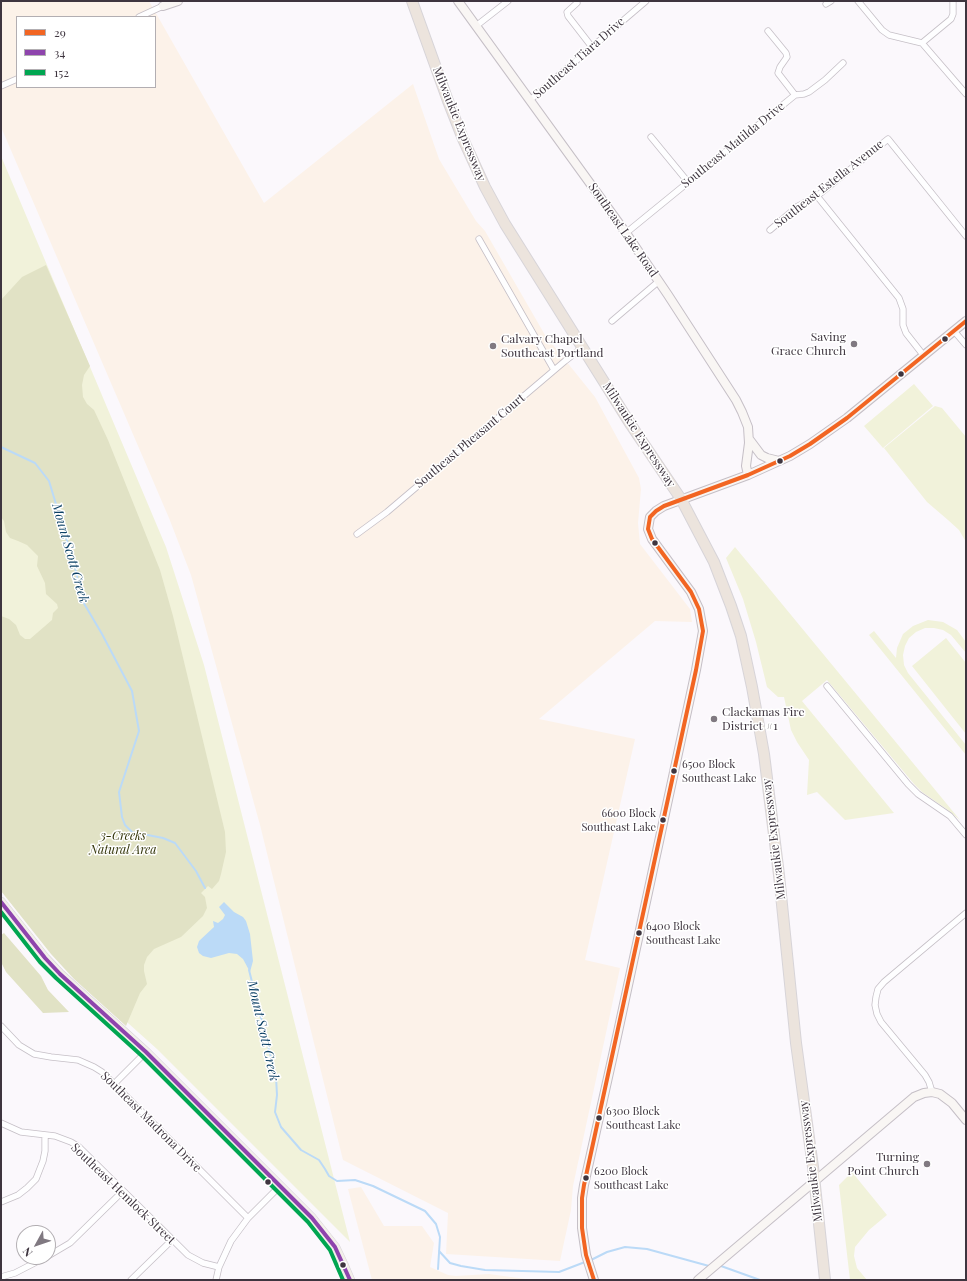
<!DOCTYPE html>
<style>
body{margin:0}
#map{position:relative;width:967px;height:1281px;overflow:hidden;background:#fbf8fc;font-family:"Playfair Display",serif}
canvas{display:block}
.frame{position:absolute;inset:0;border:2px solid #3e353f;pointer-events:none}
.legend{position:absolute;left:16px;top:16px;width:140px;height:72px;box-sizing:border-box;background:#fff;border:1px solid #b2aeb2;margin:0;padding:5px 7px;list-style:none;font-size:12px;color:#3e353f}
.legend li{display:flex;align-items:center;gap:8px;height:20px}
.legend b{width:20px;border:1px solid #b2aeb2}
.north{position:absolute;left:16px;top:1225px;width:40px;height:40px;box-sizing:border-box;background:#fff;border:1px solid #b2aeb2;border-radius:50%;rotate:230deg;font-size:11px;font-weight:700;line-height:16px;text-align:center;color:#3e353f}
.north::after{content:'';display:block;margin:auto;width:14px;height:18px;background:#807981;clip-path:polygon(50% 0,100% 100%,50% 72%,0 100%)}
</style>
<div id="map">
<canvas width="967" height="1281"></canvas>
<div class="frame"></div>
<ul class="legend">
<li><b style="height:5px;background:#f26522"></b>29</li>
<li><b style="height:5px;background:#8e44ad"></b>34</li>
<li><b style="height:5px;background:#00a651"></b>152</li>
</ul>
<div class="north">N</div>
</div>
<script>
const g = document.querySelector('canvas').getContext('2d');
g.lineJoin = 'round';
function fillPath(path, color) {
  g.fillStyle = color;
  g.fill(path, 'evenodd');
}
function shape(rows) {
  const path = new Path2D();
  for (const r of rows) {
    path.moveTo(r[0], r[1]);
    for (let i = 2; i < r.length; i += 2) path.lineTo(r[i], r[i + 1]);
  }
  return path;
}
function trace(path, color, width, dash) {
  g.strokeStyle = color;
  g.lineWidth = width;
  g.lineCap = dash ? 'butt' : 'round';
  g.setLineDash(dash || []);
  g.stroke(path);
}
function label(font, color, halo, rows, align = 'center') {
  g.font = font + ' "Playfair Display",serif';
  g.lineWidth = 3;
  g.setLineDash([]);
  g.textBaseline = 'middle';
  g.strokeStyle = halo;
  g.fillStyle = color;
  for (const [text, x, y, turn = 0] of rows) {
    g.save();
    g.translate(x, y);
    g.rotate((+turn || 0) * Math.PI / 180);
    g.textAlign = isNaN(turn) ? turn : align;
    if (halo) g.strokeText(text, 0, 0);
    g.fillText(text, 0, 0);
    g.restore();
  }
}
const industrial = shape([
 [1,1,149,1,264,203,413,84,439,159,476,221,485,231,545,335,595,397,639,478,641,489,638,523,640,544,690,609,692,622,655,621,539,719,635,739,585,960,620,968,573,1186,571,1210,560,1261,446,1254,448,1213,343,1160,260,825,191,575,169,518,1,127],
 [17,17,155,17,155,87,17,87],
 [361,1187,384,1226,422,1226,434,1243,430,1267,448,1275,456,1276,489,1274,533,1280,372,1280,348,1189]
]);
const green = shape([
 [1,156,166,547,204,665,350,1242,157,1049,81,981,1,885],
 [914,384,933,406,883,448,864,426],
 [935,406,942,408,966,437,966,542,959,530,948,520,927,502,884,448],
 [735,547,960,820,945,808,922,792,914,784,827,680,802,701,894,813,845,820,817,792,807,795,809,760,797,742,791,730,784,697,778,697,767,687,756,642,743,599,726,558],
 [928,620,943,622,957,630,966,642,966,653,951,635,943,630,934,628,925,628,916,632,909,638,905,646,903,655,904,665,908,673,966,745,966,755,869,635,874,631,896,658,897,648,903,634,913,626],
 [946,638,966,663,966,734,912,666],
 [852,1172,887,1215,869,1230,855,1247,854,1256,857,1268,867,1280,850,1280,839,1185]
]);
const forest = shape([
 [46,265,90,366,84,375,82,385,83,397,87,404,94,410,108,440,160,570,173,616,225,832,226,852,221,874,219,881,212,889,208,886,201,893,205,897,207,908,203,916,181,937,154,949,147,957,144,965,144,971,147,984,140,993,126,1026,74,979,51,954,1,891,1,616,9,619,16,625,20,635,25,639,30,639,52,620,53,613,58,608,57,604,46,594,45,583,37,566,38,556,27,545,18,541,10,538,6,532,4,521,1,517,1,300,22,277],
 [4,933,41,976,48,990,69,1012,43,1013,6,972,1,962,1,935]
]);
const water = shape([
 [224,902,234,912,243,917,246,921,250,934,253,961,250,972,243,959,237,954,229,953,211,958,203,956,199,953,197,947,199,941,214,927,213,921,218,923,223,919,225,915,219,907]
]);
const stream = shape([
 [1,447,35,463,49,481,75,567,82,600,102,634,132,691,139,731,119,792,122,817,125,825,132,832,163,838,175,843,196,871,205,888],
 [249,970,276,1077,277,1095,275,1112,281,1127,301,1150,319,1160,325,1169,329,1176,337,1181,355,1180,373,1186,425,1211,436,1224,440,1237,438,1269],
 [439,1251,450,1263,461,1266,485,1270,559,1272,585,1262],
 [589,1261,607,1252,625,1247,647,1249,709,1266],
 [718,1266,721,1266,760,1280]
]);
const street = shape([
 [858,1,882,30,889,35,922,43,966,94],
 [577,3,567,12,568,16,592,47],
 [826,4,831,1],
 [139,17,163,6],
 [476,26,508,1],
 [768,31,786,53,787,57,780,67,778,73,795,95],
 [922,43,951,19,953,14,953,1],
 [1,86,17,79],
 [530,100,646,1],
 [651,137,688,182],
 [817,196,899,298,903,309,903,325,906,333,924,356],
 [770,230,798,206,817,196,888,139,966,236],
 [626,233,795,95,804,94,809,92,825,80,843,63],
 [479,239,554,370],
 [612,321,659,281],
 [954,331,966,345],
 [357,534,387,512,565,361,583,347],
 [827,686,908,784,918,794,950,816,966,835],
 [1,1026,19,1045,34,1054,51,1057,78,1060,94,1067,102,1072,248,1218],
 [114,1084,146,1052],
 [932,1092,929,1082,925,1075,881,1022,877,1014,875,1005,876,997,878,989,884,982,966,913],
 [1,1123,21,1132,55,1136,71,1142,79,1147,188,1255,203,1263,219,1267],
 [1,1202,18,1195,27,1188,36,1179,43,1161,45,1151,45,1135],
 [48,1256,70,1243,123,1191],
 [1,1277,15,1273,46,1257],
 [131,1280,172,1240],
 [216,1280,219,1267,231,1241,248,1218,280,1186]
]);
const secondary = shape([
 [458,1,626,233,668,295,736,400,742,412,748,427,749,443,746,466,748,475],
 [163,6,178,1],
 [749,439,761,455,767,458,779,461],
 [594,1280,586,1255,582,1228,582,1198,584,1185,613,1055,696,670,703,631,699,609,691,592,652,539,648,529,650,517,656,511,664,506,748,475,790,456,810,444,847,418,966,321],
 [698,1280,914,1097,924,1093,932,1092,940,1094,952,1103,966,1120]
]);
const primary = shape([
 [1,902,45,958,60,974,146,1052,312,1218,335,1247,344,1266,350,1280]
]);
const highway = shape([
 [412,1,448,101,463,139,485,187,505,224,631,425,681,499,714,562,731,606,741,636,752,687,764,754,779,875,796,1043,813,1167,825,1280]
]);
const bus1 = shape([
 [594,1280,586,1255,582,1228,582,1198,584,1185,696,670,703,631,699,609,691,592,652,539,648,529,650,517,656,511,664,506,748,475,790,456,810,444,847,418,966,321]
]);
const bus2 = shape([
 [1,902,45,958,60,974,146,1052,312,1218,335,1247,350,1280]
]);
const bus3 = shape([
 [1,912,40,962,56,978,142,1056,308,1222,330,1250,343,1280]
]);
const markers = [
 [945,339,3.5,"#3e353f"],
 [854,344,4,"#807981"],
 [493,346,4,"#807981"],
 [901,374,3.5,"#3e353f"],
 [780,461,3.5,"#3e353f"],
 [655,543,3.5,"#3e353f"],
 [714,719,4,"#807981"],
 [674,771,3.5,"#3e353f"],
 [663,820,3.5,"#3e353f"],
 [639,933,3.5,"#3e353f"],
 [599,1118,3.5,"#3e353f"],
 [927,1164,4,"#807981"],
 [586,1178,3.5,"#3e353f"],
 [268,1182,3.5,"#3e353f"],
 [343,1265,3.5,"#3e353f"]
];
const busNames = [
 ["6500 Block",682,765],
 ["Southeast Lake",682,779],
 ["6600 Block",656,814,"right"],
 ["Southeast Lake",656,828,"right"],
 ["6400 Block",646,927],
 ["Southeast Lake",646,941],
 ["6300 Block",606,1112],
 ["Southeast Lake",606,1126],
 ["6200 Block",594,1172],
 ["Southeast Lake",594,1186]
];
const streetNames = [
 ["Southeast Tiara Drive",579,58,-41],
 ["Milwaukie Expressway",459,124,68],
 ["Southeast Matilda Drive",733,145,-39],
 ["Southeast Estella Avenue",829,184,-38],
 ["Southeast Lake Road",623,230,55],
 ["Milwaukie Expressway",639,435,57],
 ["Southeast Pheasant Court",470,441,-40],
 ["Milwaukie Expressway",774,839,-97],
 ["Southeast Madrona Drive",151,1122,45],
 ["Milwaukie Expressway",811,1161,-97],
 ["Southeast Hemlock Street",123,1194,44]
];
const poiNames = [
 ["Saving",846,337],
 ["Grace Church",846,351],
 ["Calvary Chapel",501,339,"left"],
 ["Southeast Portland",501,353,"left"],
 ["Clackamas Fire",722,712,"left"],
 ["District #1",722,726,"left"],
 ["Turning",919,1157],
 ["Point Church",919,1171]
];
const parkNames = [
 ["3-Creeks",123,836],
 ["Natural Area",123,850]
];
const waterNames = [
 ["Mount Scott Creek",70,553,74],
 ["Mount Scott Creek",263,1031,77]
];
fillPath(industrial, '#fcf2e9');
fillPath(green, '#f1f2da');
fillPath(forest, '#e1e2c5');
fillPath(water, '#bbdaf7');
trace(stream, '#bbdaf7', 2);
trace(street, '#c5bfc6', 7);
trace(secondary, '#c5bfc6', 10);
trace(primary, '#d7d4d8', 10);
trace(highway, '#d7d4d8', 12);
trace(street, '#fefeff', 5.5);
trace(secondary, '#f9f6f4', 8);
trace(primary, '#f3efea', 9);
trace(highway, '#ece4dd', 10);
trace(bus1, '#f26522', 4);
trace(bus2, '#8e44ad', 4);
trace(bus3, '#00a651', 4);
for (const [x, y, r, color] of markers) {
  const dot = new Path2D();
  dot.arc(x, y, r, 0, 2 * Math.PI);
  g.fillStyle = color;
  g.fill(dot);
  trace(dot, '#fff', 1.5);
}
label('11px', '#3e353f', '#fff', busNames, 'left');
label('12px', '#3e353f', '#fff', streetNames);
label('12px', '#3e353f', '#fff', poiNames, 'right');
label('italic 12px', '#313307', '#fff', parkNames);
label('italic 13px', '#0a3f64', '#fff', waterNames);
</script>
